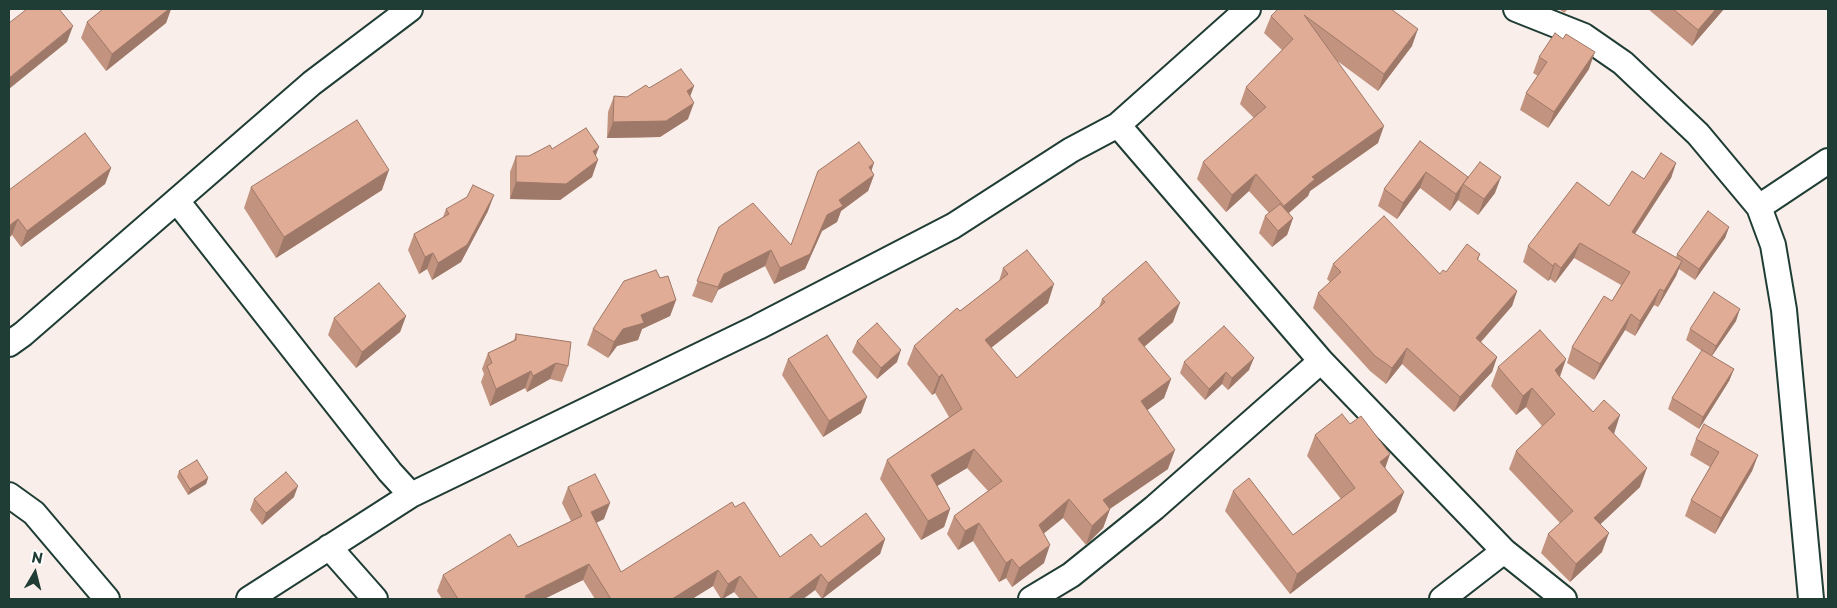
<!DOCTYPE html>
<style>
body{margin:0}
#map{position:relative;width:1837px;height:608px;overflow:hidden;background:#f9eeea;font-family:"Playpen Sans",sans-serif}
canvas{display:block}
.frame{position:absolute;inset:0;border:10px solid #1f3d34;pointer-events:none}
.north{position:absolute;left:10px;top:548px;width:50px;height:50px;-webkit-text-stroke:4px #fff;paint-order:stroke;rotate:8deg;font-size:14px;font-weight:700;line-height:20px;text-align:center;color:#1f3d34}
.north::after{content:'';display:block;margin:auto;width:18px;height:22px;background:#1f3d34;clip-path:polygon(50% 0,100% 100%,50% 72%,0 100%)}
</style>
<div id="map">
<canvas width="1837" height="608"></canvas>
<div class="frame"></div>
<div class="north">N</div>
</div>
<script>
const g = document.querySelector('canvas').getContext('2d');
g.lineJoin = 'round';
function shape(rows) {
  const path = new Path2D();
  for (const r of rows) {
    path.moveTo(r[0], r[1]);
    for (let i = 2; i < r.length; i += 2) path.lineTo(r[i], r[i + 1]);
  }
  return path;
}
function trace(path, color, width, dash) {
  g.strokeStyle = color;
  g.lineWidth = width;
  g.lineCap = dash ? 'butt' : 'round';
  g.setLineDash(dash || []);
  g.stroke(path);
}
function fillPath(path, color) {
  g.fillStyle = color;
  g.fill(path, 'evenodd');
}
const minor = shape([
 [1516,9,1584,36,1623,63,1698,134,1759,207,1773,245,1784,310,1811,599],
 [1118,125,1321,361,1504,551,1564,599],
 [177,201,390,472,411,495],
 [1759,207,1828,161],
 [9,344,23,334,312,83,410,9],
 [9,495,34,513,107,599],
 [329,547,375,599],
 [249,599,411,495,758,327,953,226,1071,150,1118,125,1248,9],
 [1031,599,1071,575,1154,508,1321,361],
 [1442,599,1504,551]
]);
const wall = shape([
 [103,9,171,9,166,23,106,71,81,38,87,22],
 [1278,9,1412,46,1378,91,1336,60,1378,143,1310,191,1308,196,1289,213,1293,218,1287,235,1272,247,1259,233,1265,216,1269,213,1249,191,1226,212,1197,179,1203,162,1254,118,1240,104,1246,87,1282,50,1264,33,1271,16],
 [1559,9,1568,9,1564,13],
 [1648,9,1724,9,1692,46],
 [1563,39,1589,69,1548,128,1520,110,1526,93,1538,76,1533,73,1539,57],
 [694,86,690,96,688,119,660,137,607,138,608,112,614,96,627,97,649,88],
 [1420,141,1468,177,1495,193,1478,215,1458,200,1450,211,1420,188,1397,219,1378,206,1384,189],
 [552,149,596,157,592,177,560,200,510,199,510,172,516,156,529,156],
 [1676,163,1671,178,1635,234,1676,257,1677,254,1729,227,1725,238,1695,280,1679,269,1676,276,1658,307,1654,305,1635,336,1625,330,1594,380,1567,363,1572,347,1612,301,1621,285,1574,258,1555,283,1550,279,1548,281,1523,262,1528,246,1609,206,1644,179],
 [111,168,105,184,21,247,12,235,9,190],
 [871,171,874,175,868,191,841,211,837,222,822,231,805,269,774,284,765,266,718,290,712,303,692,296,719,227,791,245],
 [251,187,382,190,276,258,244,208],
 [446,209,488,211,461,262,432,280,427,269,419,274,408,250,414,234,443,217],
 [1480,254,1478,260,1517,291,1512,306,1481,342,1497,357,1492,372,1454,412,1402,364,1386,384,1370,371,1313,308,1318,293,1330,282,1327,279,1333,264,1440,274,1446,272],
 [1003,268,1048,303,991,348,1017,378,1099,307,1102,299,1173,322,1144,347,1171,379,1164,398,1147,410,1168,469,1110,509,1103,528,1086,545,1063,518,1044,533,1044,563,1012,587,1006,578,999,582,973,541,958,550,947,534,954,516,988,491,967,468,937,486,950,509,944,527,921,540,880,479,887,460,949,417,935,393,932,395,907,364,914,346,999,281],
 [660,278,676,300,670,316,642,329,638,340,617,346,608,358,587,345,593,329],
 [406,316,400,332,356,368,328,335,334,318],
 [1736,321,1712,356,1734,369,1729,381,1699,429,1668,409,1672,398,1702,351,1686,340,1690,329],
 [516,334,568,366,562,382,550,379,527,392,525,388,490,406,481,382,484,374,482,369,488,353,514,340],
 [857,341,897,362,877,379,852,352],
 [788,359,861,413,823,437,782,375],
 [1566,359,1560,377,1614,433,1640,487,1600,524,1602,552,1570,582,1541,553,1548,534,1560,523,1509,469,1516,451,1542,426,1526,407,1516,415,1491,386,1498,367],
 [1184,362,1249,370,1228,390,1222,384,1205,400,1180,373],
 [1315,435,1390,454,1385,468,1404,492,1396,512,1290,594,1225,511,1233,491,1293,535,1341,499,1307,456],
 [1696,439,1758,455,1752,471,1715,534,1685,516,1691,500,1710,467,1690,455],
 [179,471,208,478,206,484,188,495,177,477],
 [568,487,604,519,596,523,621,572,735,507,780,557,821,547,885,539,880,554,822,599,815,590,803,599,740,599,734,592,723,599,721,599,713,586,692,599,595,599,583,580,544,599,442,599,437,591,443,575,518,547,571,521,562,503],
 [294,497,262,525,250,510,254,499]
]);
const shadedWall = shape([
 [169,9,171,9,166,23,106,71,112,54],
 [1716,9,1724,9,1692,46,1698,30],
 [73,26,67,42,9,89,9,78],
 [1418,29,1412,46,1378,91,1384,74],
 [1595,52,1589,69,1548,128,1554,112],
 [694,86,688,102,687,91],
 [694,103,688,119,660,137,607,138,613,122],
 [1384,126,1378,143,1310,191,1308,196,1277,223,1284,206,1312,177],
 [599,147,593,163,593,151],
 [598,160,592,177,560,200,510,199,516,182],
 [874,163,869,178,869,167],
 [1676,163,1671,178,1626,247,1632,232],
 [111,168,105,184,21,247,27,231],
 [389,170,382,190,276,258,284,237],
 [1426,172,1420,188,1397,219,1403,203],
 [1256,174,1249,191,1226,212,1232,195],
 [874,175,868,191,841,211,837,222,822,231,805,269,774,284,780,268,839,200],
 [1501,177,1495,193,1478,215,1484,199],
 [1463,184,1458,200,1450,211,1456,194],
 [494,195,488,211,461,262,432,280,438,263],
 [1293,218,1287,235,1272,247,1278,231],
 [18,219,12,235,9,238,9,226],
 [1729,227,1725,238,1695,280,1699,269],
 [1580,243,1574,258,1555,283,1561,268],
 [771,250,765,266,718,290,712,303,724,274],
 [433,253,427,269,419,274,425,257],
 [1682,261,1676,276,1658,307,1664,291],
 [1555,263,1550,279,1548,281,1553,266],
 [1054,284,1048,303,978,358,985,340],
 [1660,289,1654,305,1635,336,1640,321],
 [1517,291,1512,306,1471,353,1476,338],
 [676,300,670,316,642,329,638,340,617,346,608,358,614,342,623,329,641,315],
 [1180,303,1173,322,1131,358,1138,339],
 [1740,309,1736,321,1711,357,1716,346],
 [1631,314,1625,330,1594,380,1600,364],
 [406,316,400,332,356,368,362,352],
 [1407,348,1402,364,1386,384,1392,368],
 [901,350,897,362,877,379,881,368],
 [1497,357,1492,372,1454,412,1460,397],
 [1254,358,1249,370,1228,390,1232,378],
 [1566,359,1559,378,1555,370],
 [556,363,550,379,527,392,533,376],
 [1734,369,1729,381,1699,429,1703,417],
 [531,371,525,388,490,406,496,389],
 [1226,372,1222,384,1205,400,1209,389],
 [942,374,935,393,932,395,939,377],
 [1171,379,1164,398,1134,420,1141,401],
 [1532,388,1526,407,1516,415,1523,396],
 [867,397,861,413,823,437,829,421],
 [1620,415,1614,434,1608,428],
 [974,449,967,468,924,494,931,475],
 [1175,450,1168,469,1096,518,1103,500],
 [1390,454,1383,474,1380,462],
 [1758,455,1752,471,1715,534,1721,518],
 [1647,468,1640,487,1587,537,1594,518],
 [208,478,206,484,188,495,190,489],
 [298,486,294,497,262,525,266,513],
 [1404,492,1396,512,1290,594,1297,574],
 [1069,499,1063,518,1032,543,1039,525],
 [610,503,604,519,585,528,591,512],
 [950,509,944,527,921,540,928,521],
 [1110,509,1103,528,1086,545,1092,526],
 [979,523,973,541,958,550,965,531],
 [1609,533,1602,552,1570,582,1576,564],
 [885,539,880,554,822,599,828,583],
 [1050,545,1044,563,1012,587,1019,568],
 [1012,559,1006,578,999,582,1006,563],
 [589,564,583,580,544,599,524,599,525,596],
 [718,570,713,586,692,599,672,599],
 [821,574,815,590,803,599,788,599],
 [740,576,734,592,722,599,728,584]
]);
const building = shape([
 [27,9,59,9,73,26,9,78,9,23,27,9],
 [103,9,169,9,112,54,87,22,103,9],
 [1278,9,1391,9,1418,29,1384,74,1304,15,1384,126,1312,177,1315,179,1284,206,1256,174,1232,195,1203,162,1266,107,1246,87,1293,39,1271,16,1278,9],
 [1673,9,1716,9,1698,30,1673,9],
 [1555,33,1563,39,1566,34,1595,52,1554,112,1526,93,1547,62,1539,57,1555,33],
 [681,69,694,86,687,91,694,103,666,121,613,122,614,96,627,97,646,85,649,88,681,69],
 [357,120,389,170,284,237,251,187,357,120],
 [586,128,599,147,593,151,598,160,566,184,516,182,516,156,529,156,550,145,552,149,586,128],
 [85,133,111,168,27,231,18,219,9,226,9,190,85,133],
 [1420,141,1468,177,1456,194,1426,172,1403,203,1384,189,1420,141],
 [859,142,874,163,869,167,874,175,839,200,843,206,827,215,810,254,780,268,771,250,724,274,718,287,697,281,719,227,753,203,791,245,818,171,859,142],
 [1661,153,1676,163,1632,232,1682,261,1664,291,1660,289,1640,321,1631,314,1600,364,1572,347,1604,296,1612,301,1630,272,1580,243,1561,268,1555,263,1553,266,1528,246,1577,182,1609,206,1632,171,1644,179,1661,153],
 [1480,162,1501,177,1484,199,1463,184,1480,162],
 [473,185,494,195,467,245,438,263,433,253,425,257,414,234,449,214,446,209,467,197,473,185],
 [1280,204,1293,218,1278,231,1265,216,1280,204],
 [1708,211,1729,227,1699,269,1677,254,1708,211],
 [1384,216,1440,274,1443,270,1446,272,1467,244,1480,254,1477,259,1517,291,1476,338,1497,357,1460,397,1407,348,1392,368,1375,356,1318,293,1341,272,1333,264,1384,216],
 [1027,250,1054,284,985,340,1017,378,1105,302,1102,299,1146,261,1180,303,1138,339,1171,379,1141,401,1175,450,1103,500,1110,509,1092,526,1069,499,1039,525,1050,545,1019,568,1012,559,1006,563,979,523,965,531,954,516,1002,481,974,449,931,475,950,509,928,521,887,460,962,409,942,374,939,377,914,346,957,308,960,311,1008,274,1003,268,1027,250],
 [656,270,660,278,668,276,676,300,641,315,644,323,623,329,614,342,593,329,624,281,656,270],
 [379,283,406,316,362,352,334,318,379,283],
 [1714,292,1740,309,1716,346,1690,329,1714,292],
 [877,323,901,350,881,368,857,341,877,323],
 [1224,326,1254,358,1232,378,1226,372,1209,389,1184,362,1224,326],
 [1540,330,1566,359,1555,370,1559,376,1593,412,1604,400,1620,415,1608,428,1647,468,1594,518,1609,533,1576,564,1548,534,1573,511,1516,451,1555,414,1532,388,1523,396,1498,367,1540,330],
 [516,334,571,342,568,366,556,363,533,376,531,371,496,389,487,366,492,363,488,353,516,340,516,334],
 [827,335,867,397,829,421,788,359,827,335],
 [1702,350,1734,369,1703,417,1672,398,1702,350],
 [1342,414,1350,424,1361,416,1390,454,1380,462,1404,492,1297,574,1233,491,1249,478,1293,535,1355,488,1315,435,1342,414],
 [1704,424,1758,455,1721,518,1691,500,1719,452,1696,439,1704,424],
 [197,460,208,478,190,489,179,471,197,460],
 [286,472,298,486,266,513,254,499,286,472],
 [595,474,610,503,591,512,621,572,732,502,735,507,744,502,780,557,811,534,821,547,866,513,885,539,828,583,821,574,788,599,758,599,740,576,728,584,718,570,672,599,611,599,589,564,525,596,527,599,458,599,443,575,510,534,518,547,582,516,568,487,595,474]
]);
trace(minor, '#1f3d34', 28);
trace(minor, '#fff', 24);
fillPath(wall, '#c29480');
fillPath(shadedWall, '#9e7868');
fillPath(building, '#e1ac95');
trace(building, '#9e7868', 1);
</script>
